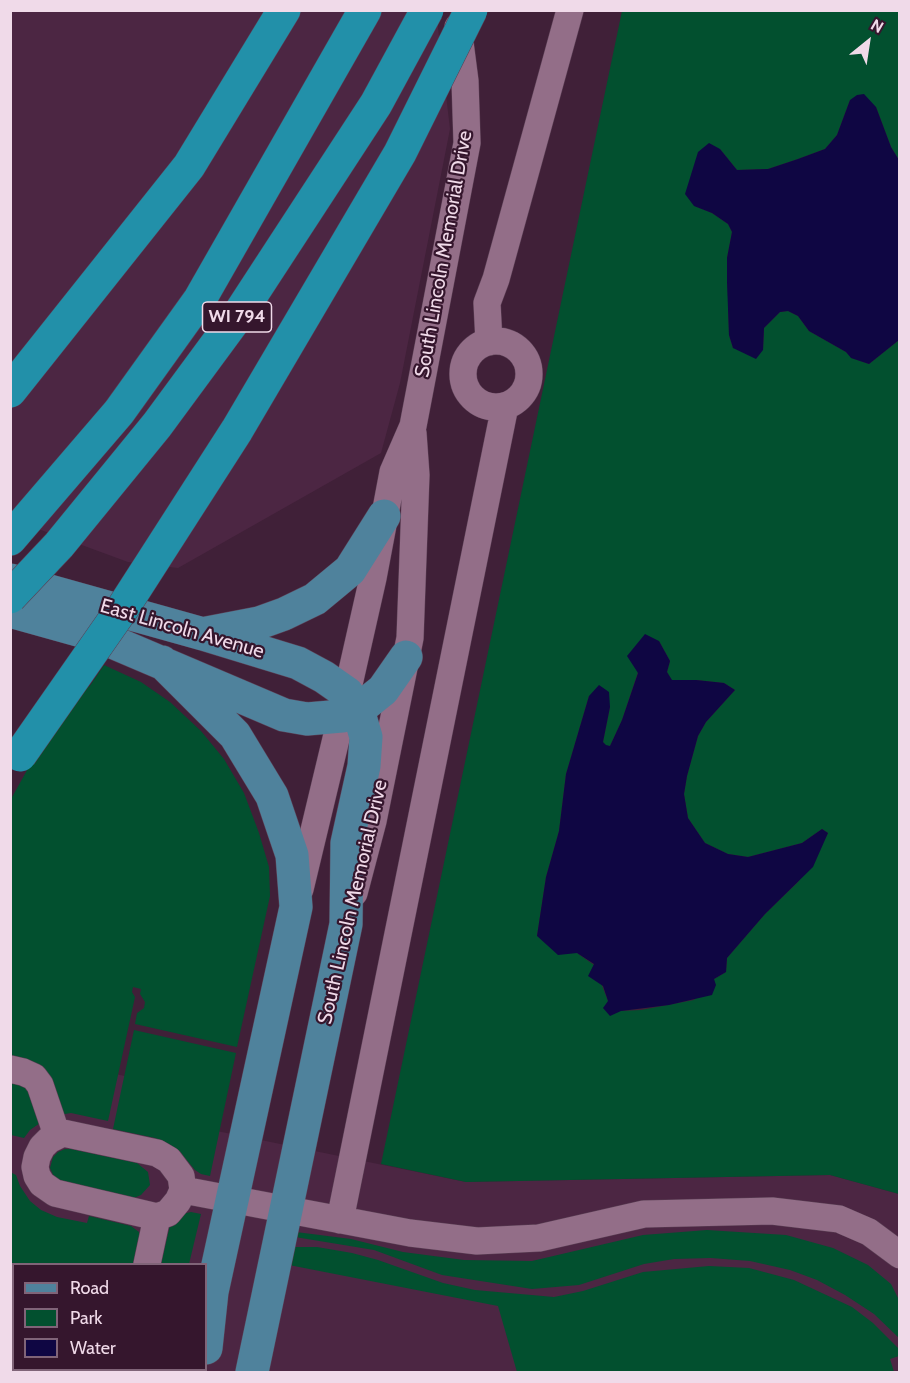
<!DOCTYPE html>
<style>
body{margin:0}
#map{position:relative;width:910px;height:1383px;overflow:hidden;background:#402038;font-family:Cabin,sans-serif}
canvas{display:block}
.frame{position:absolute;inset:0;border:12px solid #f0dae9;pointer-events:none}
.legend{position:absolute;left:12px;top:1263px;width:195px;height:108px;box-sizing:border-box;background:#35162d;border:2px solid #806478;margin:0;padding:8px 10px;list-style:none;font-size:18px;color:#f0dae9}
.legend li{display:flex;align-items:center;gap:12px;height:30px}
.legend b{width:30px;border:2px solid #806478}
.north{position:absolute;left:838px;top:12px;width:60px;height:60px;-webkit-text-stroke:4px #35162d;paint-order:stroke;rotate:30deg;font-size:16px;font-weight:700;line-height:24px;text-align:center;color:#f0dae9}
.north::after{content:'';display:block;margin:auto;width:21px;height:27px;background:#f0dae9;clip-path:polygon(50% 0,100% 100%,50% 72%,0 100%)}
</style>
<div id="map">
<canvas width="910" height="1383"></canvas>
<div class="frame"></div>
<ul class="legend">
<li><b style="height:8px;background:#4f829c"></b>Road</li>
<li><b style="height:16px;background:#02502f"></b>Park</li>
<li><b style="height:16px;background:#0f0643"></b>Water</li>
</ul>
<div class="north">N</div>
</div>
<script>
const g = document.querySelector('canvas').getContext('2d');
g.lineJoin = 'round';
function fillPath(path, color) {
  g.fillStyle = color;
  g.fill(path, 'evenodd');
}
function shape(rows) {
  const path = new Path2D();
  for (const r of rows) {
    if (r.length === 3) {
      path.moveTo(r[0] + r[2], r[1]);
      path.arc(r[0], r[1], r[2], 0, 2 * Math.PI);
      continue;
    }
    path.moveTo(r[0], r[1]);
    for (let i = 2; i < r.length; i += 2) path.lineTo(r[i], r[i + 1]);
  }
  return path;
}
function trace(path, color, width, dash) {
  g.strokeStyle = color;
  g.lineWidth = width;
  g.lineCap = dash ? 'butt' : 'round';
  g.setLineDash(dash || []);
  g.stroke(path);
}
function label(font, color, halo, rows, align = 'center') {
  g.font = font + ' Cabin,sans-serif';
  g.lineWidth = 4.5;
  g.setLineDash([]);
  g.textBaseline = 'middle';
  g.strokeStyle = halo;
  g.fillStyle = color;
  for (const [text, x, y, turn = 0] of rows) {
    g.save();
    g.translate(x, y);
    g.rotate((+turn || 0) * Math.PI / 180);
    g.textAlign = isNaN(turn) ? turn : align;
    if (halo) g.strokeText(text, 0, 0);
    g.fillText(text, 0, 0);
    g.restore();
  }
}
const built = shape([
 [10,11,436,11,450,129,400,383,381,453,178,568,128,562,11,519],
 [11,1050,190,1091,212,1130,466,1182,830,1175,899,1194,899,1372,11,1372],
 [14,1264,206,1264,206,1370,14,1370]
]);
const green = shape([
 [622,11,899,11,899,160,891,147,876,107,850,100,837,135,825,149,798,159,768,169,737,170,720,149,695,206,712,213,728,224,732,232,727,258,729,335,733,348,763,350,764,328,780,312,788,311,798,316,809,331,846,352,852,358,869,364,899,340,899,1194,830,1175,466,1182,381,1164],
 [659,641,670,661,667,672,672,681,696,680,724,683,735,690,706,722,698,736,687,776,684,794,688,818,705,843,728,854,748,857,802,843,822,829,828,833,820,849,798,882,765,914,727,958,726,972,714,979,694,1000,641,1010,621,1011,608,1001,594,965,577,953,537,936,546,877,559,831,566,774,589,696,610,707,603,742,606,746,610,746,622,720,638,672],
 [104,665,141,682,170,702,201,731,224,759,244,793,259,833,269,867,270,896,237,1047,135,1024,137,1013,144,1008,145,1002,140,994,141,989,133,987,132,992,135,997,108,1121,71,1113,59,1115,11,1059,11,799,31,763,86,684,89,687],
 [134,1030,236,1053,210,1176,201,1174,195,1170,180,1152,169,1144,155,1138,113,1129],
 [11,1077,25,1082,43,1121,30,1130,24,1138,11,1135,11,1137,12,1097,11,1096],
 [65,1149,71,1149,137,1163,148,1172,150,1185,141,1195,134,1198,63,1184,55,1179,50,1168,53,1157,58,1152],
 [12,1173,16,1175,20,1186,30,1201,41,1210,57,1217,87,1223,89,1216,131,1226,139,1232,139,1237,133,1264,14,1264,13,1337,11,1337],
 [191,1212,201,1214,189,1264,161,1264,170,1225,182,1214],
 [707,1230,786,1235,833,1248,868,1265,891,1284,899,1300,899,1338,874,1314,845,1295,817,1280,790,1270,750,1261,711,1258,674,1259,644,1264,579,1285,532,1289,442,1275,374,1250,295,1237,296,1232,351,1239,403,1252,464,1260,532,1261,643,1235],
 [293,1247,317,1247,352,1253,378,1260,443,1283,475,1290,554,1297,583,1291,643,1272,709,1266,749,1268,794,1280,852,1307,873,1323,899,1349,899,1356,890,1359,894,1372,517,1372,498,1306,289,1265]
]);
const water = shape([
 [864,94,876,107,891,147,899,160,899,340,869,364,851,358,846,352,809,331,798,316,788,311,780,312,764,328,763,350,756,359,733,348,729,335,727,282,727,258,732,232,728,224,712,213,694,206,685,194,698,152,709,143,720,149,737,170,768,169,798,159,825,149,837,135,850,100,857,95],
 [645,634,659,641,670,661,667,672,672,680,696,680,724,683,735,690,706,722,698,736,687,776,684,794,688,818,705,843,728,854,748,857,802,843,822,829,828,833,813,867,765,914,727,958,726,972,714,979,716,985,712,995,669,1005,621,1011,610,1016,603,1008,608,1001,603,986,588,976,594,964,577,953,558,955,537,936,546,877,559,831,566,774,589,696,599,685,609,692,610,707,603,742,606,745,610,746,622,720,638,673,627,656]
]);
const minor = shape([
 [496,374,33],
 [489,342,487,303,496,279,570,10],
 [300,889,347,693,373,578,393,472,413,426,467,143,465,81,458,27],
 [354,893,373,821,410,638,416,475,413,433],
 [10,1069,23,1072,34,1077,40,1085,57,1135],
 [63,1133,157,1153,169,1160,181,1176,183,1190,178,1201,168,1213,157,1217,55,1193,42,1184,37,1176,35,1167,37,1157,42,1147,49,1140,63,1133],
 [183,1190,410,1233,477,1241,539,1238,644,1214,772,1211,839,1219,869,1232,900,1255],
 [340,1220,505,406],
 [147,1264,157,1217],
 [10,1355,14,1355]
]);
const major = shape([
 [10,580,203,634,298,663,324,677,347,693,358,710,366,737,364,766,347,843,346,924,252,1372],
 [10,611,96,635,284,715,307,719,342,716,358,710,383,690,406,657],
 [207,633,259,623,284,614,315,599,350,570,384,516],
 [162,662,235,735,272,796,292,855,296,907,212,1292,206,1348],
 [165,1372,168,1370]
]);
const highway = shape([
 [10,391,189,166,284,10],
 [10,539,119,412,200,299,365,10]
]);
const highwayBridge = shape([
 [10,597,59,545,157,425,241,311,376,104,427,10],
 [20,755,124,606,237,430,400,153,471,10]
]);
const shields = [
 [237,317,69]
];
const shieldNames = [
 ["WI 794",237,317]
];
const streetNames = [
 ["South Lincoln Memorial Drive",444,254,-80],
 ["East Lincoln Avenue",182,629,16],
 ["South Lincoln Memorial Drive",353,902,-77]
];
fillPath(built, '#4c2643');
fillPath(green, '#02502f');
fillPath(water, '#0f0643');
trace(minor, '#5a3f54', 28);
trace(major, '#5a3f54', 34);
trace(highway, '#5a3f54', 34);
trace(minor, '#936e88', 27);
trace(major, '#4f829c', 33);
trace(highway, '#2290a9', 33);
trace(highwayBridge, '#5a3f54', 34, []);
trace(highwayBridge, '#2290a9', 33);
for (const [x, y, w] of shields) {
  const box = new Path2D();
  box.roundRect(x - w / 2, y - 15, w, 30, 4.5);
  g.fillStyle = '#35162d';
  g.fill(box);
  trace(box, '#f0dae9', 1.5);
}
label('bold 18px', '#f0dae9', null, shieldNames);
label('20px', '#f0dae9', '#35162d', streetNames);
</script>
